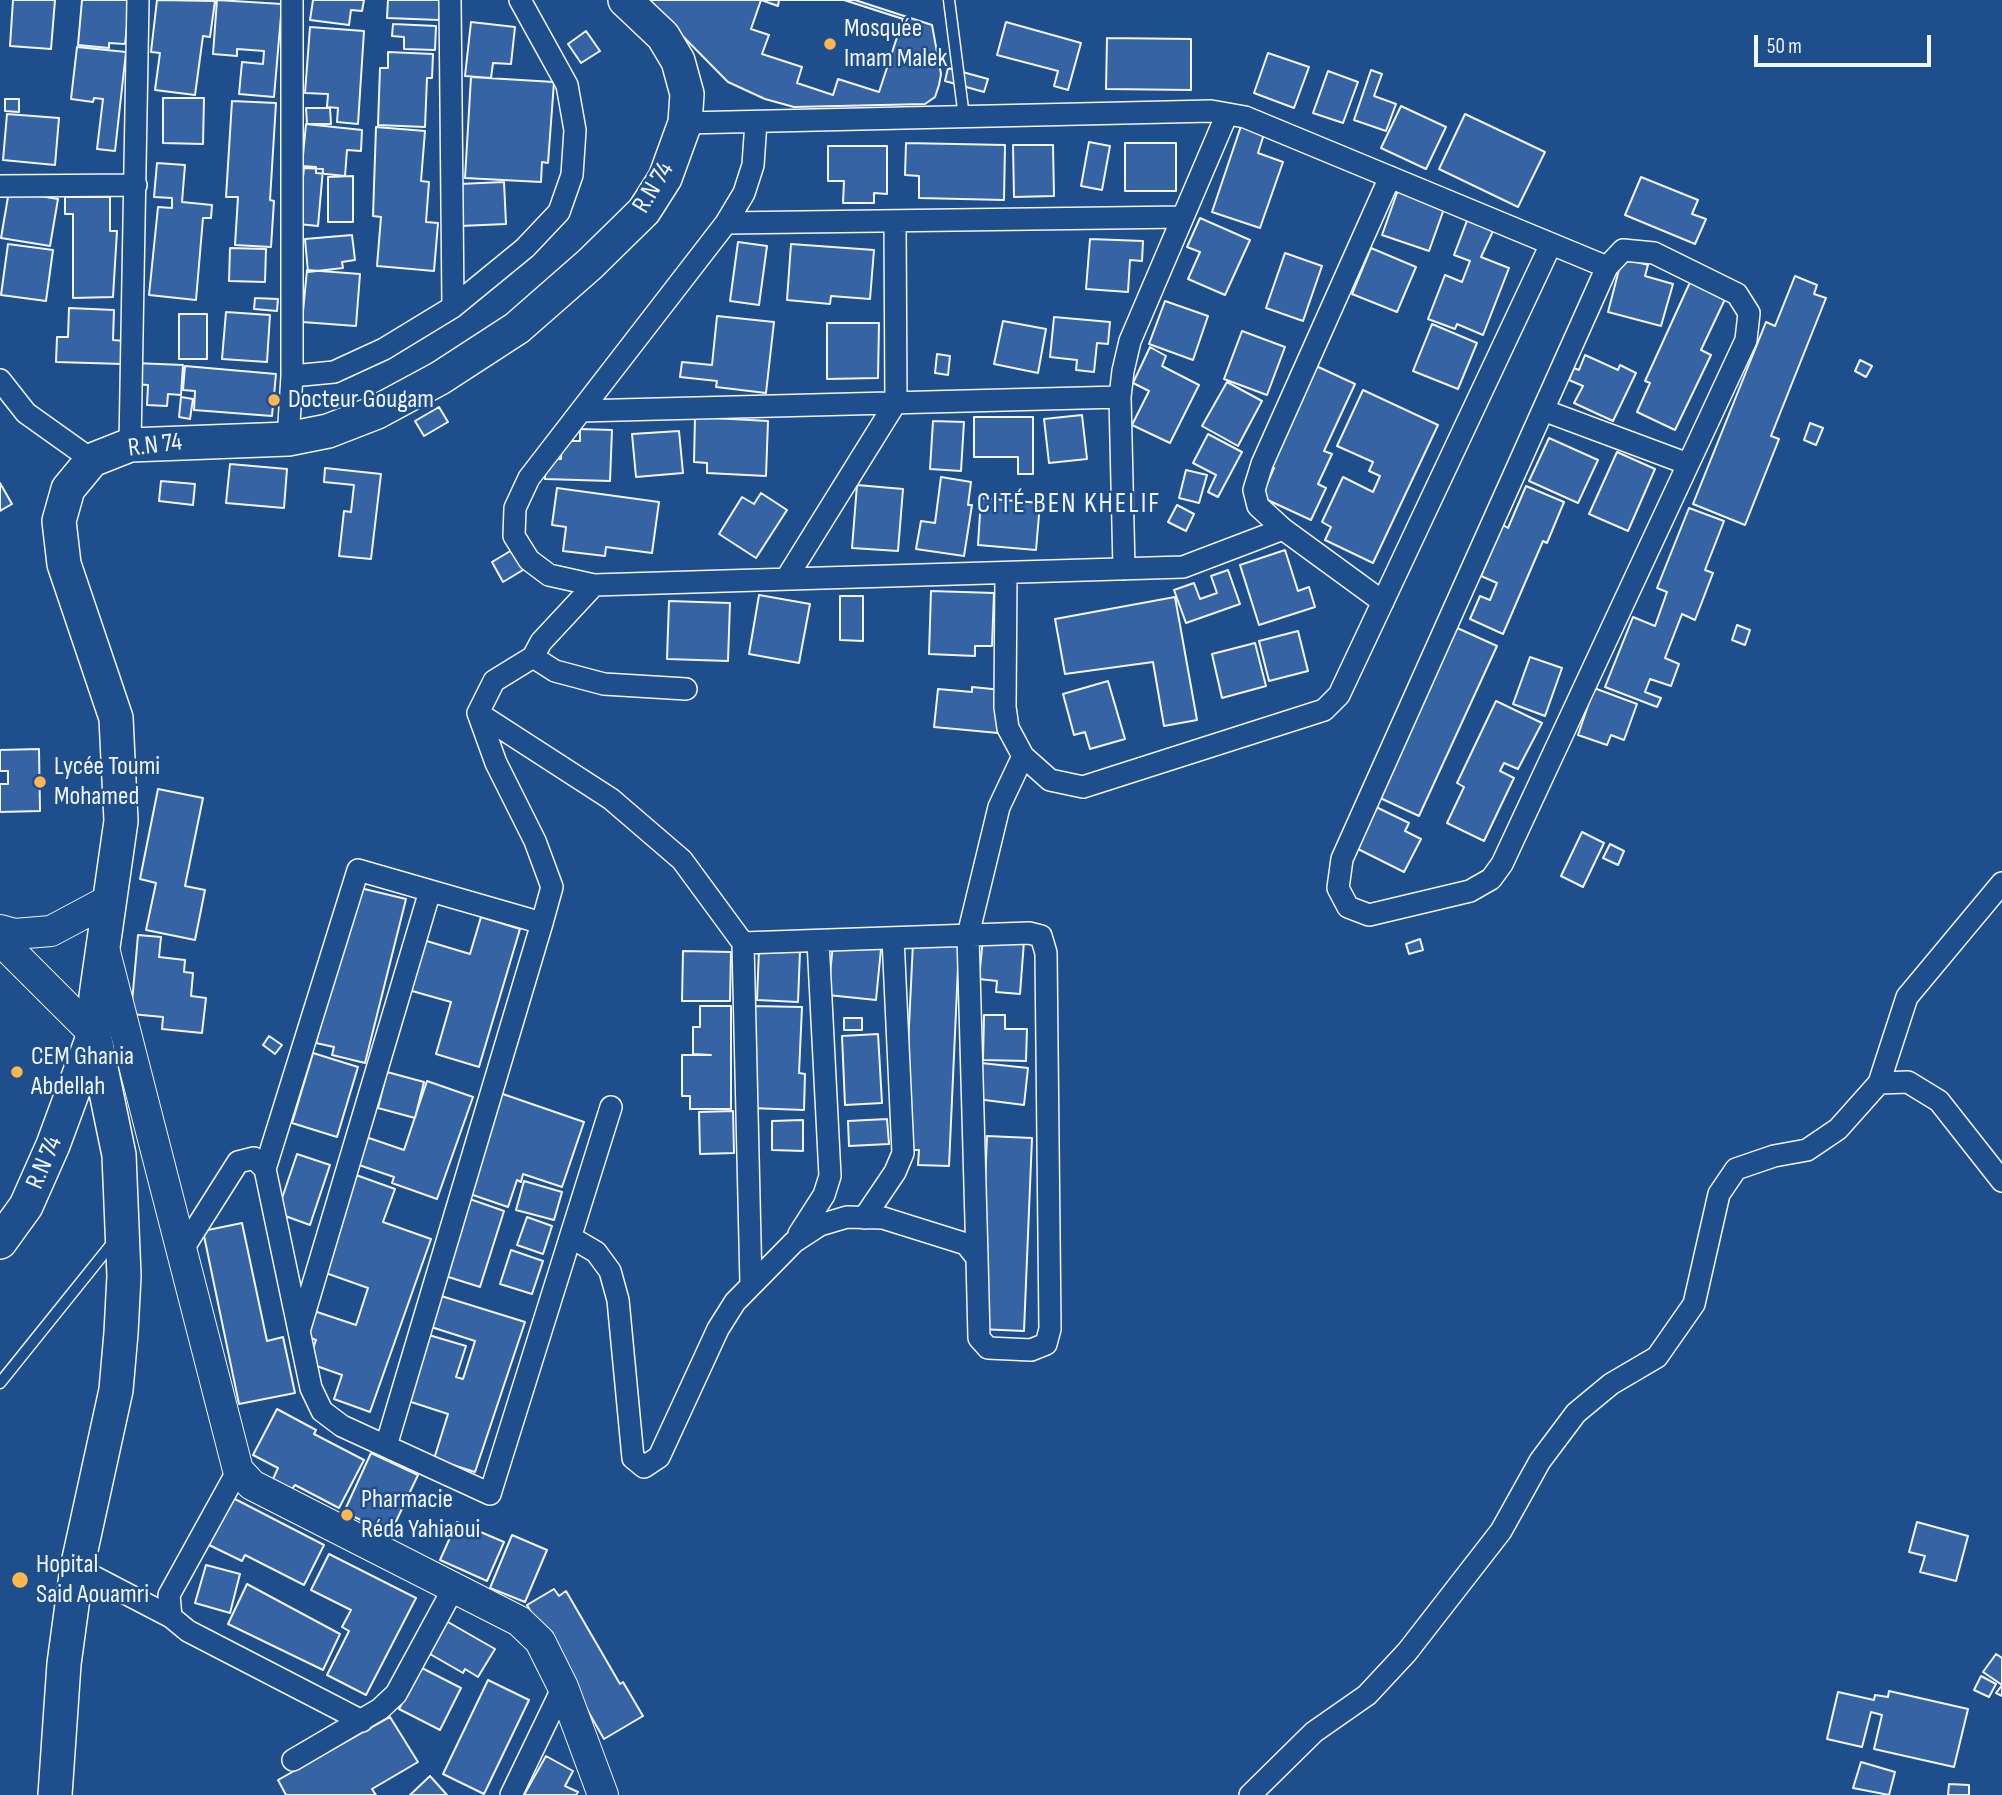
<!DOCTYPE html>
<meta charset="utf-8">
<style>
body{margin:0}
#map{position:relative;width:2002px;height:1795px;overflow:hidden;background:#1f4e8c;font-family:"Sofia Sans Condensed",sans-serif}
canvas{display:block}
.scale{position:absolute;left:1754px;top:35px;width:177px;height:32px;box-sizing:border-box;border:4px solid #f2f6ff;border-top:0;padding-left:9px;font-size:21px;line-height:24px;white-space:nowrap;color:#f2f6ff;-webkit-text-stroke:5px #1f4e8c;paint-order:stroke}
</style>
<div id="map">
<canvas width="2002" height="1795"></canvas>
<div class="scale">50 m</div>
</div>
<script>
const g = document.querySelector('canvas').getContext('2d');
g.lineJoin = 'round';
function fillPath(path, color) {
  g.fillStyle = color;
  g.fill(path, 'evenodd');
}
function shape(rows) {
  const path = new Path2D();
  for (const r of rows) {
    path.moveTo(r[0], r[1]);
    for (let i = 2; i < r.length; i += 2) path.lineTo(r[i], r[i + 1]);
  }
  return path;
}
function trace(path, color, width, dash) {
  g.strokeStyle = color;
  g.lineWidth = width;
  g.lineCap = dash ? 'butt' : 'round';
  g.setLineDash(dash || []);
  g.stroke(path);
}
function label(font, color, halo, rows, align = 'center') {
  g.font = font + ' "Sofia Sans Condensed",sans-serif';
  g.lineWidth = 5;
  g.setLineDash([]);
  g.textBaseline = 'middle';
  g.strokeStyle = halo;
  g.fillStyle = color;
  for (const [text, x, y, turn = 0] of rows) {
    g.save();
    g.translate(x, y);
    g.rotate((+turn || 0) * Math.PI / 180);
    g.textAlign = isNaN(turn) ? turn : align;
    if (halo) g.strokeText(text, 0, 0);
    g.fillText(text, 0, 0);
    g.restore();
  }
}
const building = shape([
 [13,0,55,0,51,49,10,46,13,0],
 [82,0,130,0,125,44,109,43,109,48,78,45,82,0],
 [157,0,215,1,210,37,203,36,195,95,155,90,160,53,151,52,157,0],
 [217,0,282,4,274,97,239,94,242,62,263,64,264,51,237,49,237,56,213,54,217,0],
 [313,0,364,0,362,11,351,10,349,25,310,20,313,0],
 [388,0,440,0,439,20,387,18,388,0],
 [647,0,855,0,932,25,941,74,939,85,935,97,925,104,794,107,765,99,728,82,647,0],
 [761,0,778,6,779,0,844,0,903,19,879,92,838,79,833,95,797,83,802,67,762,54,769,35,751,29,761,0],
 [471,22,515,27,511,64,493,63,491,78,465,76,471,22],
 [1006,22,1081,43,1068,90,1054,86,1058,71,997,55,1006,22],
 [393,24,436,26,435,50,404,49,404,37,392,36,393,24],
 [310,27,364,31,358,124,337,122,338,108,327,107,328,94,305,93,310,27],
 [586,31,600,51,581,63,568,44,586,31],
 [1107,38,1191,39,1191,90,1106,89,1107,38],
 [77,47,126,52,115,151,97,149,103,99,94,98,93,102,71,99,77,47],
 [388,52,433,54,432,78,427,78,425,127,378,125,380,68,388,68,388,52],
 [1268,53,1309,67,1294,108,1254,93,1268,53],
 [948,68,988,79,984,92,945,81,948,68],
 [1371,70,1382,74,1374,96,1396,104,1386,131,1354,120,1371,70],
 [1328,71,1358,82,1343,123,1313,113,1328,71],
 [471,77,554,82,548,163,542,162,541,182,465,178,471,77],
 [163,98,204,98,203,144,163,143,163,98],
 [5,99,19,99,19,112,5,111,5,99],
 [232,101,276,103,270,200,274,201,271,247,235,245,238,197,226,197,232,101],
 [1401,106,1446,127,1426,169,1381,148,1401,106],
 [306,108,330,108,331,124,307,124,306,108],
 [7,114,59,118,55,165,3,160,7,114],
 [1465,114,1545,152,1518,207,1439,169,1465,114],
 [306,124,362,130,361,151,347,150,345,176,316,173,316,167,302,166,306,124],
 [1241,126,1264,134,1258,153,1283,162,1260,228,1212,212,1241,126],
 [376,127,425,131,421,181,429,182,426,222,438,223,434,271,377,266,381,217,373,216,376,127],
 [1089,142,1110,146,1102,190,1081,186,1089,142],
 [906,143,1005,145,1004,200,919,198,919,176,905,175,906,143],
 [1125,143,1176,143,1176,191,1125,191,1125,143],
 [1013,145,1053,145,1054,196,1014,197,1013,145],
 [828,146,887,146,887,194,874,193,874,203,843,203,844,181,828,181,828,146],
 [157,163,185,165,182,202,212,205,211,218,203,218,196,300,149,295,158,207,172,208,172,198,154,197,157,163],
 [304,168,323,169,318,226,298,224,304,168],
 [353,176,353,222,328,222,328,177,353,176],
 [1641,177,1698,200,1692,214,1706,219,1695,244,1625,215,1641,177],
 [504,182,506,224,460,226,459,184,504,182],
 [1398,190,1445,206,1429,251,1382,235,1398,190],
 [9,191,58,199,50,246,1,238,9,191],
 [65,197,110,197,110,231,117,231,113,297,73,298,73,214,65,214,65,197],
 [1200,218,1250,240,1225,295,1188,279,1200,252,1187,247,1200,218],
 [1468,218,1494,229,1481,257,1509,268,1483,335,1457,324,1455,329,1428,319,1445,275,1462,282,1470,261,1454,255,1468,218],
 [352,235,355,260,342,262,343,268,308,272,305,239,352,235],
 [1090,239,1143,241,1142,261,1130,260,1128,292,1086,289,1090,239],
 [738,242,767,246,759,305,730,301,738,242],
 [8,244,53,250,46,301,1,295,8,244],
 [791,244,874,250,870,299,831,296,830,304,787,300,791,244],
 [230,248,266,249,265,282,229,281,230,248],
 [1371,248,1416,267,1397,312,1352,294,1371,248],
 [1285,253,1322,266,1303,321,1266,308,1285,253],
 [1622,258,1648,265,1645,276,1673,284,1661,326,1608,312,1622,258],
 [307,270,360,274,356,326,302,322,307,270],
 [1795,276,1817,285,1814,294,1826,298,1771,436,1779,439,1745,525,1693,504,1766,322,1775,326,1795,276],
 [1691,280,1726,297,1701,350,1711,355,1675,430,1637,412,1650,383,1645,381,1691,280],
 [255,298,278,299,277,311,254,309,255,298],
 [1165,301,1208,316,1193,360,1149,344,1165,301],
 [69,308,114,310,113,340,124,341,123,364,56,362,57,337,68,337,69,308],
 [226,312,270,315,267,362,222,359,226,312],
 [179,314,207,314,207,359,179,359,179,314],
 [717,316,774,322,766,393,716,387,717,381,680,377,682,362,712,365,717,316],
 [1054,317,1110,322,1108,344,1097,343,1094,372,1076,370,1077,360,1050,357,1054,317],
 [1003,321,1046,329,1038,373,994,364,1003,321],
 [827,323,879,323,878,378,827,379,827,323],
 [1432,324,1477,343,1458,389,1413,371,1432,324],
 [1242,331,1285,347,1267,395,1224,379,1242,331],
 [1150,347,1166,356,1162,366,1199,385,1170,443,1132,425,1149,391,1133,383,1150,347],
 [937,354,950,356,948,375,935,373,937,354],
 [1585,355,1618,370,1620,365,1636,373,1613,421,1574,403,1583,386,1569,380,1574,368,1579,370,1585,355],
 [1860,360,1872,366,1866,377,1855,371,1860,360],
 [134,363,183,365,181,395,168,394,167,406,147,405,148,385,133,384,134,363],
 [1314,365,1355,384,1324,451,1332,454,1318,484,1326,488,1311,520,1261,497,1274,468,1268,466,1314,365],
 [185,366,276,374,272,416,194,410,195,391,183,390,185,366],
 [1227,382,1262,401,1238,446,1202,426,1227,382],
 [1363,390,1438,425,1373,563,1325,540,1331,527,1322,522,1343,477,1373,492,1380,476,1369,471,1373,462,1337,446,1363,390],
 [181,397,193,399,190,419,179,417,181,397],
 [439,407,448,422,424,436,415,421,439,407],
 [1082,415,1087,459,1049,463,1044,419,1082,415],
 [695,417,768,421,766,476,707,473,707,463,694,462,695,417],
 [974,417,1033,417,1033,474,1018,474,1018,457,974,457,974,417],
 [933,421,964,422,961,471,930,469,933,421],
 [1810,423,1823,428,1816,445,1804,440,1810,423],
 [580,429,612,430,610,481,545,479,545,459,561,459,562,441,580,441,580,429],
 [679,431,683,473,636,477,632,434,679,431],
 [1208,434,1242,452,1218,497,1208,492,1216,475,1193,463,1208,434],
 [1549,438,1598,460,1578,503,1529,481,1549,438],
 [1617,452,1655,469,1628,531,1589,514,1617,452],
 [230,464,287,469,284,508,226,503,230,464],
 [325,468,381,474,371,559,339,556,344,511,351,512,354,485,324,482,325,468],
 [1186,470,1207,475,1199,503,1179,498,1186,470],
 [941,477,971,482,968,505,972,505,964,556,916,549,921,521,935,523,941,477],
 [161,481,195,484,193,505,159,501,161,481],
 [0,483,12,504,0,511,0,483],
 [857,485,903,489,898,551,852,548,857,485],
 [1526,486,1564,502,1547,543,1543,541,1503,634,1470,619,1480,596,1490,600,1497,583,1481,576,1503,525,1508,528,1526,486],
 [557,488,659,502,652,553,606,547,605,556,563,551,566,527,552,525,557,488],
 [761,493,787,510,756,558,719,534,742,497,754,504,761,493],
 [981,498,1040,503,1036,550,978,545,981,498],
 [1177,505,1194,514,1186,531,1168,522,1177,505],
 [1689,508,1724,521,1705,570,1713,573,1695,620,1682,614,1665,658,1679,664,1671,686,1650,679,1645,692,1661,698,1657,707,1605,687,1633,617,1655,626,1667,592,1657,588,1689,508],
 [512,550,523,570,503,582,492,562,512,550],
 [1285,550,1298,591,1309,587,1315,607,1259,625,1240,565,1285,550],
 [1228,570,1240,604,1186,623,1174,590,1194,583,1200,599,1217,593,1211,576,1228,570],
 [931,591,994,593,992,646,975,646,975,656,929,654,931,591],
 [759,595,810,604,799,663,749,654,759,595],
 [840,596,863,596,863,641,840,640,840,596],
 [1175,597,1197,720,1164,726,1153,662,1065,674,1055,619,1175,597],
 [669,601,730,603,728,661,667,659,669,601],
 [1737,625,1750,630,1745,645,1732,640,1737,625],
 [1455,627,1497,646,1419,816,1378,797,1455,627],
 [1298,631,1308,671,1269,681,1259,641,1298,631],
 [1255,643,1266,686,1222,698,1212,654,1255,643],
 [1530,657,1562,668,1545,716,1513,704,1530,657],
 [1108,681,1125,739,1090,749,1085,732,1074,735,1063,694,1108,681],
 [972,687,1002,690,998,733,934,727,938,689,972,692,972,687],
 [1594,688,1637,704,1624,740,1611,735,1607,745,1578,735,1594,688],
 [1496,701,1542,723,1518,769,1504,763,1500,771,1514,778,1484,841,1447,823,1464,787,1457,783,1496,701],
 [39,749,40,811,0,812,0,784,8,784,8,771,0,771,0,750,39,749],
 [158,789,203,798,185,886,205,890,195,940,146,930,156,883,140,879,158,789],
 [1376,807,1409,823,1405,831,1421,839,1404,872,1356,848,1376,807],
 [1582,832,1604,843,1583,887,1561,876,1582,832],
 [1610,844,1624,851,1618,865,1603,858,1610,844],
 [356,887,406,899,365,1063,332,1055,334,1047,316,1043,356,887],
 [481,917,520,929,479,1067,436,1054,451,1002,405,989,420,939,470,954,481,917],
 [138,935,161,937,159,957,185,960,184,972,193,973,191,996,206,998,202,1033,162,1029,163,1017,131,1014,138,935],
 [983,938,1024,941,1020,994,996,992,997,981,979,979,983,938],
 [1420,939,1423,950,1409,954,1406,944,1420,939],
 [913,943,959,945,949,1166,918,1165,919,1150,903,1150,913,943],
 [833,944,881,949,876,1000,828,995,833,944],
 [759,949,800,951,798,1002,757,1000,759,949],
 [683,951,731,952,730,1001,682,1001,683,951],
 [700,1006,731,1006,731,1109,690,1109,690,1096,682,1096,682,1055,711,1055,693,1054,693,1027,700,1027,700,1006],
 [753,1006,802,1007,799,1073,805,1074,804,1110,750,1108,753,1006],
 [984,1015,1005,1015,1005,1029,1027,1029,1026,1061,983,1060,984,1015],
 [844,1018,862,1018,862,1030,844,1030,844,1018],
 [878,1034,882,1103,845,1105,842,1036,878,1034],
 [269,1036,282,1045,275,1054,263,1045,269,1036],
 [313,1053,358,1067,337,1137,292,1123,313,1053],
 [981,1063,1028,1068,1024,1105,977,1099,981,1063],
 [387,1072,424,1082,415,1118,378,1108,387,1072],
 [427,1081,473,1097,437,1199,392,1183,394,1177,356,1164,366,1137,404,1150,427,1081],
 [497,1092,584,1122,562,1187,523,1174,521,1182,517,1180,508,1207,470,1194,497,1092],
 [733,1111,734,1153,700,1154,699,1112,733,1111],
 [887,1119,889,1144,849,1146,848,1121,887,1119],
 [803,1120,803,1151,772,1150,772,1121,803,1120],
 [987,1136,1032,1138,1024,1331,979,1329,987,1136],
 [297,1154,330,1165,310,1225,277,1213,297,1154],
 [356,1175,395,1189,383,1222,431,1239,370,1412,334,1399,342,1375,308,1363,316,1340,302,1335,311,1310,356,1325,368,1288,323,1272,356,1175],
 [524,1181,562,1192,554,1220,516,1210,524,1181],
 [464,1197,504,1211,480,1287,439,1274,464,1197],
 [527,1217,552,1226,543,1254,517,1245,527,1217],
 [242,1223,267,1341,283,1337,295,1393,239,1404,203,1231,242,1223],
 [511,1250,543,1261,532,1294,500,1284,511,1250],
 [438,1295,525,1322,475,1472,434,1459,448,1414,402,1399,422,1333,466,1346,456,1377,463,1379,475,1341,428,1326,438,1295],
 [277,1409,316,1430,314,1434,364,1460,339,1508,295,1485,292,1489,273,1479,278,1468,253,1455,277,1409],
 [371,1453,418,1475,390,1534,344,1512,371,1453],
 [233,1498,324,1545,304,1585,245,1555,242,1561,209,1545,233,1498],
 [457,1522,504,1542,487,1581,440,1560,457,1522],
 [1917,1522,1968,1536,1956,1581,1920,1572,1925,1556,1909,1552,1917,1522],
 [512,1535,547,1550,525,1602,490,1588,512,1535],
 [329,1554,416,1598,366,1695,327,1675,349,1631,342,1627,351,1610,311,1590,329,1554],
 [206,1565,240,1574,230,1613,195,1603,206,1565],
 [247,1584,340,1634,323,1670,228,1624,247,1584],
 [554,1589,559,1596,566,1591,620,1684,623,1682,643,1716,604,1739,527,1605,554,1589],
 [441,1618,495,1649,478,1677,465,1669,463,1673,423,1650,441,1618],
 [1996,1654,2002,1658,2002,1696,1996,1693,2002,1685,1983,1672,1996,1654],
 [420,1667,461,1688,440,1730,399,1709,420,1667],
 [1981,1676,1996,1684,1989,1697,1974,1690,1981,1676],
 [488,1680,529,1700,484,1794,443,1774,488,1680],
 [1889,1691,1968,1709,1954,1767,1874,1749,1882,1715,1871,1712,1862,1747,1827,1739,1838,1692,1874,1700,1875,1695,1888,1697,1889,1691],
 [390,1717,418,1762,372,1789,376,1795,286,1795,278,1780,390,1717],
 [546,1756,573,1771,565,1786,578,1792,576,1795,524,1795,546,1756],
 [1861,1762,1895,1772,1889,1795,1853,1788,1861,1762],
 [430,1776,447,1795,410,1795,430,1776],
 [1949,1784,1969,1785,1969,1795,1948,1795,1949,1784]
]);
const lane = shape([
 [949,0,964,117],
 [0,1383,114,1241]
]);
const street = shape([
 [450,0,453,307],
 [756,122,753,165,744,193,726,223,529,478,515,508,514,536,529,560,549,575,594,585,1183,567,1283,529],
 [685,123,1211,111,1245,117,1607,267],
 [0,186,136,185],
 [726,223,1183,217],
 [1623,250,1654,253,1737,294,1749,313,1746,340,1502,864,1491,879,1470,891,1369,915,1348,907,1338,888,1342,859,1607,267,1623,250],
 [292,376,334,372,384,349,453,307,525,248,559,212,572,175,575,130,567,85,520,0],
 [0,380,26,413,92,460],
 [1543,410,1688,464],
 [581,411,1120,397],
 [288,439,292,376,292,0],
 [130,445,138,0],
 [1124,569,1120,397,1123,371,1130,341,1227,114],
 [1006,574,1005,707,1008,728,1023,756,1050,780,1083,787,1324,710,1339,695,1551,244],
 [786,579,896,402,895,221],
 [594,585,541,642,533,657,555,671,604,684,686,689],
 [1383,602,1283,529,1258,506,1254,490,1262,464,1390,177],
 [533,657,494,681,478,713,496,763,535,841,552,887,542,923],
 [478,713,611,799,682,860,743,943],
 [1879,1083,1907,997,2002,883],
 [265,1169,358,870,542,923,386,1446],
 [864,1218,895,1172,903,1153,893,938],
 [799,1234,824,1195,830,1176,818,941],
 [572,1238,596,1252,610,1271,618,1300,633,1458,644,1467,659,1457,718,1329,735,1302,794,1242,820,1225,847,1217,883,1218,966,1244,977,1258,979,1338,988,1348,1031,1350,1046,1344,1050,1329,1046,953,1041,936,1029,933,743,943,751,1284],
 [181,1252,238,1162,254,1158,265,1169,311,1388,322,1411,342,1426,490,1494,611,1107],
 [977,1258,968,935,999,807,1023,756],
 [300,1328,430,891],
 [238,1470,169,1595,171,1617,188,1631,362,1721],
 [77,1568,171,1617],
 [293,1760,380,1709,396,1694,453,1589],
 [511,1795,563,1687],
 [1250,1795,1314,1732,1367,1695,1407,1652,1501,1531,1540,1461,1576,1413,1611,1384,1657,1357,1694,1304,1719,1194,1736,1169,1774,1156,1807,1150,1838,1129,1879,1083,1908,1082,1939,1101,2002,1181]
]);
const secondary = shape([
 [0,930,14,934,51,931,111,899],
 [0,940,94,1034],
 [105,952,238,1470,252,1485,519,1621,540,1641,563,1687,603,1795]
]);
const primary = shape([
 [0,1242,26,1206,53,1145,94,1034,96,996,121,821,116,718,64,564,59,521,68,489,92,460,130,445,288,439,328,431,377,412,440,378,517,328,590,264,644,211,665,178,685,123,687,94,678,61,663,36,625,0],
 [55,1795,64,1664,77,1568,116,1390,121,1333,124,1276,119,1155,94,1034]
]);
const markers = [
 [830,44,7,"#ffb74d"],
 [274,400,7,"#ffb74d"],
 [40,782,7,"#ffb74d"],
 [17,1072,7,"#ffb74d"],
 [347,1515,7,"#ffb74d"],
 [20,1580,9,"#ffb74d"]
];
const poiNames = [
 ["Mosquée",844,29],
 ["Imam Malek",844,59],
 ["Docteur Gougam",288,400],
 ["Lycée Toumi",54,767],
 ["Mohamed",54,797],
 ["CEM Ghania",31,1057],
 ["Abdellah",31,1087],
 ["Pharmacie",361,1500],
 ["Réda Yahiaoui",361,1530],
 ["Hopital",36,1565],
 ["Said Aouamri",36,1595]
];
const streetNames = [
 ["R.N 74",654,188,-59],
 ["R.N 74",155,446,-7],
 ["R.N 74",45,1163,-67]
];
const neighbourhoodNames = [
 ["CITÉ BEN KHELIF",1069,505]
];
fillPath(building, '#3563a3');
trace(building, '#f2f6ff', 2);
trace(lane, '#f2f6ff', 13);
trace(street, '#f2f6ff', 24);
trace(secondary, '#f2f6ff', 32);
trace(primary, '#f2f6ff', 36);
trace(lane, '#1f4e8c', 10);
trace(street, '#1f4e8c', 21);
trace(secondary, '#1f4e8c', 30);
trace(primary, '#1f4e8c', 33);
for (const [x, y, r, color] of markers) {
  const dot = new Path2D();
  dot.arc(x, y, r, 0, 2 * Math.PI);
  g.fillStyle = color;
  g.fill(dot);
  trace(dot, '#1f4e8c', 2.5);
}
label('26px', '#f2f6ff', '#1f4e8c', poiNames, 'left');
label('26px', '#f2f6ff', '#1f4e8c', streetNames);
g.letterSpacing = '2px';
label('28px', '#f2f6ff', '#1f4e8c', neighbourhoodNames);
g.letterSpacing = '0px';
</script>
